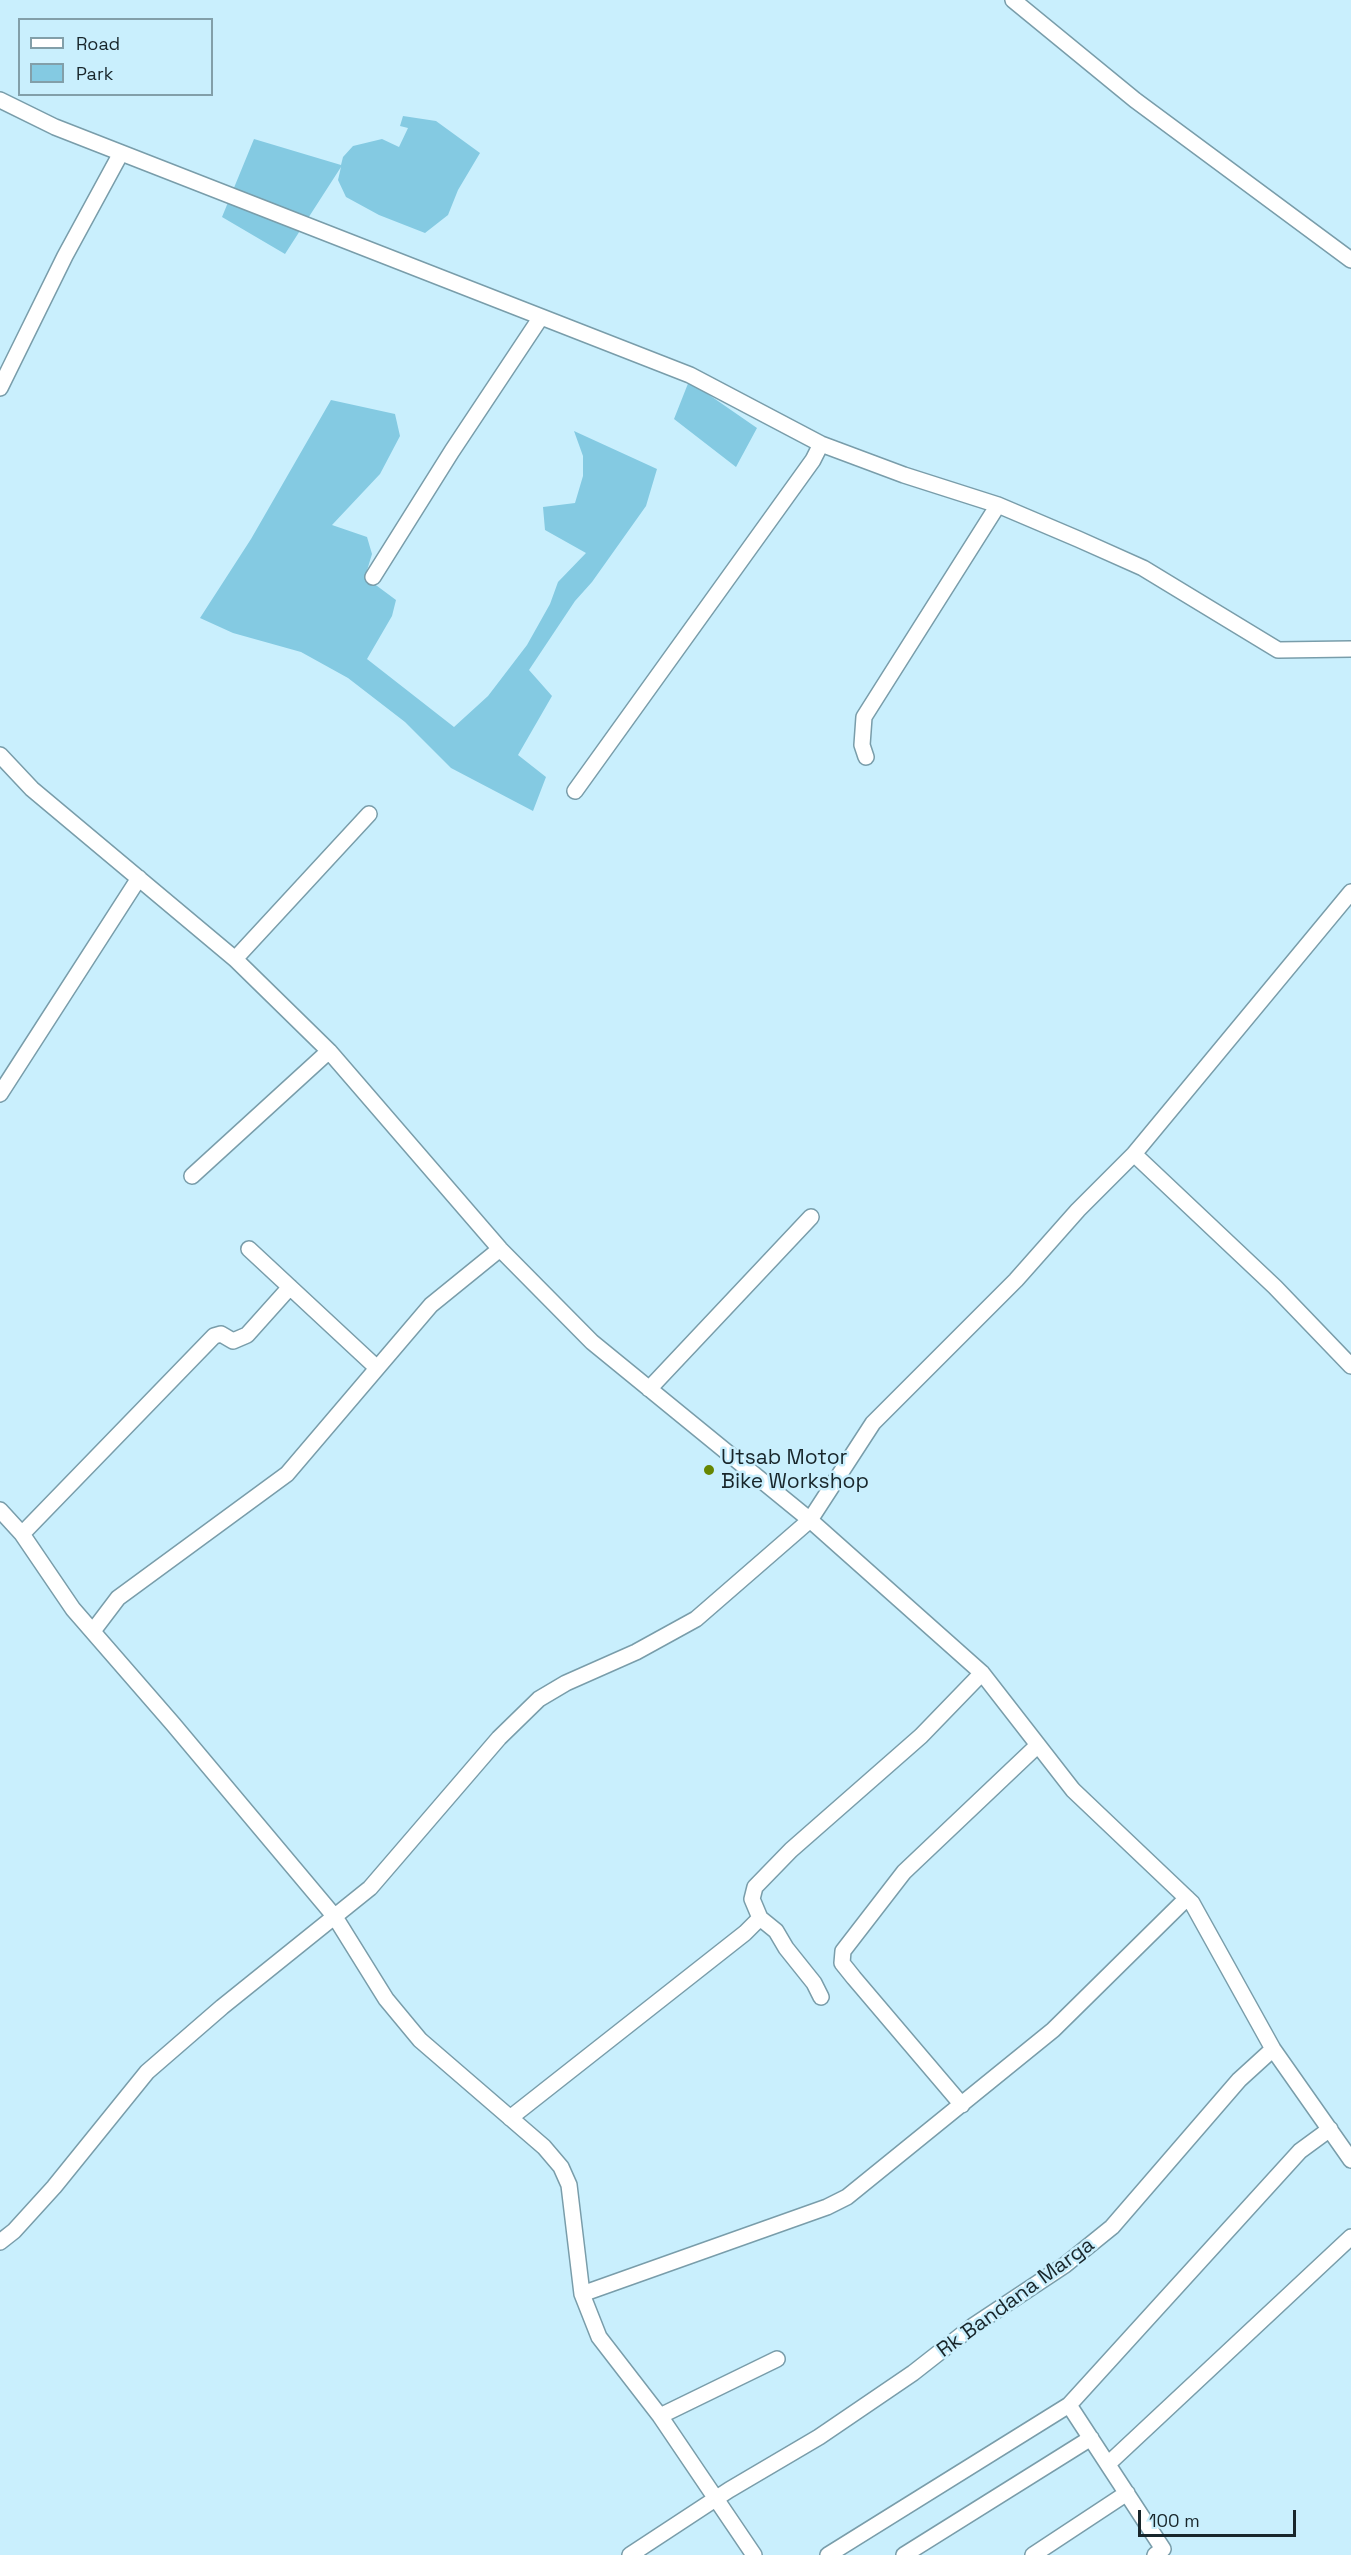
<!DOCTYPE html>
<style>
body{margin:0}
#map{position:relative;width:1351px;height:2555px;overflow:hidden;background:#c9effd;font-family:"Space Grotesk",sans-serif}
canvas{display:block}
.legend{position:absolute;left:18px;top:18px;width:195px;height:78px;box-sizing:border-box;background:#c9effd;border:2px solid #829fa9;margin:0;padding:8px 10px;list-style:none;font-size:18px;color:#18262b}
.legend li{display:flex;align-items:center;gap:12px;height:30px}
.legend b{width:30px;border:2px solid #829fa9}
.scale{position:absolute;left:1138px;top:2510px;width:158px;height:27px;box-sizing:border-box;border:3px solid #18262b;border-top:0;padding-left:8px;font-size:18px;line-height:21px;white-space:nowrap;color:#18262b;-webkit-text-stroke:4px #c9effd;paint-order:stroke}
</style>
<div id="map">
<canvas width="1351" height="2555"></canvas>
<ul class="legend">
<li><b style="height:8px;background:#fff"></b>Road</li>
<li><b style="height:16px;background:#84cae2"></b>Park</li>
</ul>
<div class="scale">100 m</div>
</div>
<script>
const g = document.querySelector('canvas').getContext('2d');
g.lineJoin = 'round';
function fillPath(path, color) {
  g.fillStyle = color;
  g.fill(path, 'evenodd');
}
function shape(rows) {
  const path = new Path2D();
  for (const r of rows) {
    path.moveTo(r[0], r[1]);
    for (let i = 2; i < r.length; i += 2) path.lineTo(r[i], r[i + 1]);
  }
  return path;
}
function trace(path, color, width, dash) {
  g.strokeStyle = color;
  g.lineWidth = width;
  g.lineCap = dash ? 'butt' : 'round';
  g.setLineDash(dash || []);
  g.stroke(path);
}
function label(font, color, halo, rows, align = 'center') {
  g.font = font + ' "Space Grotesk",sans-serif';
  g.lineWidth = 5;
  g.setLineDash([]);
  g.textBaseline = 'middle';
  g.strokeStyle = halo;
  g.fillStyle = color;
  for (const [text, x, y, turn = 0] of rows) {
    g.save();
    g.translate(x, y);
    g.rotate((+turn || 0) * Math.PI / 180);
    g.textAlign = isNaN(turn) ? turn : align;
    if (halo) g.strokeText(text, 0, 0);
    g.fillText(text, 0, 0);
    g.restore();
  }
}
const green = shape([
 [403,116,436,121,480,153,458,190,448,215,425,233,379,215,346,197,338,180,341,167,285,254,222,217,254,139,341,165,343,157,353,146,382,139,399,147,408,128,400,126],
 [689,381,757,428,736,467,674,419],
 [331,400,395,414,400,436,380,474,332,525,367,537,372,554,365,577,396,600,392,616,367,659,454,727,488,696,527,645,550,604,558,582,586,553,545,530,543,507,575,503,583,476,583,456,574,431,657,469,646,506,592,582,575,601,529,670,552,696,518,755,546,777,533,811,451,768,405,722,348,678,301,652,233,633,200,618,251,539]
]);
const minor = shape([
 [1013,0,1135,100,1351,260],
 [0,100,55,127,690,375,821,444,904,475,998,505,1078,539,1143,568,1278,650,1351,649],
 [0,388,65,256,121,153],
 [373,577,452,451,541,317],
 [0,755,32,789,235,959,329,1051,500,1249,592,1342,810,1520,982,1673,1073,1790,1192,1903,1273,2049,1351,2160],
 [866,757,862,745,864,717,998,505],
 [575,791,813,460,821,444],
 [235,959,369,814],
 [0,1094,139,878],
 [1134,1154,1275,1287,1351,1366],
 [192,1176,329,1051],
 [249,1249,377,1368],
 [649,1389,811,1217],
 [0,1510,22,1534,73,1609,173,1724,335,1917,386,1999,420,2040,544,2147,561,2167,569,2185,582,2294,599,2337,660,2416,754,2555],
 [22,1534,214,1336,221,1334,233,1341,247,1335,290,1287],
 [93,1631,118,1598,287,1474,431,1305,500,1249],
 [760,1918,776,1931,786,1948,814,1983,821,1997],
 [962,2105,854,1978,842,1963,843,1951,904,1872,1038,1745],
 [510,2118,745,1933,760,1918,752,1899,755,1887,791,1850,921,1736,982,1673],
 [0,2242,14,2231,54,2187,147,2072,222,2007,370,1888,499,1738,539,1699,566,1683,636,1652,696,1619,810,1520,873,1423,1016,1280,1078,1210,1134,1154,1351,892],
 [582,2294,827,2207,847,2197,1053,2030,1187,1898],
 [660,2416,777,2359],
 [1108,2464,1351,2237],
 [630,2555,729,2490,819,2437,913,2373,973,2326,1065,2265,1112,2227,1239,2080,1273,2049],
 [828,2555,1069,2405],
 [904,2555,1091,2438],
 [1033,2555,1127,2493],
 [1155,2555,1163,2549,1069,2405,1300,2151,1330,2129]
]);
const markers = [
 [709,1470,6,"#668601"]
];
const poiNames = [
 ["Utsab Motor",721,1458],
 ["Bike Workshop",721,1482]
];
const streetNames = [
 ["Rk Bandana Marga",1016,2298,-36]
];
fillPath(green, '#84cae2');
trace(minor, '#799daa', 18);
trace(minor, '#fff', 15);
for (const [x, y, r, color] of markers) {
  const dot = new Path2D();
  dot.arc(x, y, r, 0, 2 * Math.PI);
  g.fillStyle = color;
  g.fill(dot);
  trace(dot, '#c9effd', 2);
}
label('21px', '#18262b', '#c9effd', poiNames, 'left');
label('21px', '#18262b', '#c9effd', streetNames);
</script>
